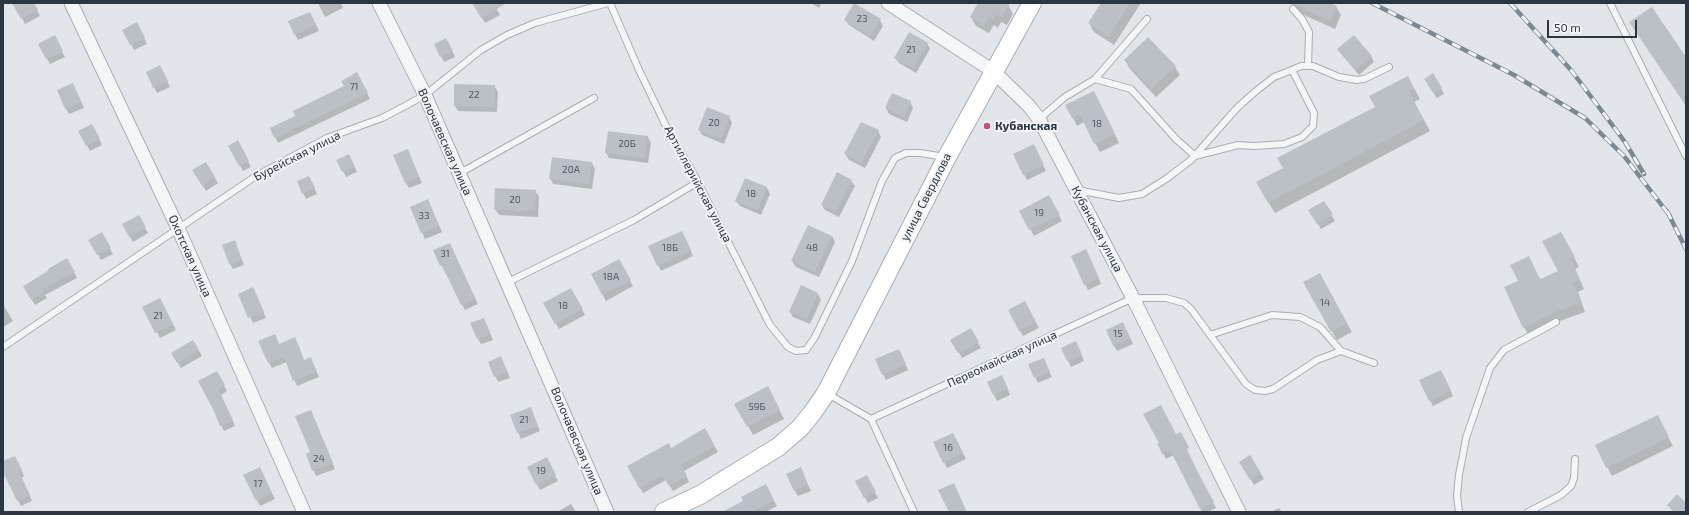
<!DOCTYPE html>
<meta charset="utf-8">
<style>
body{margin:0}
#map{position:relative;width:1689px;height:515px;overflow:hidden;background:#e2e6ea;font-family:"Exo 2",sans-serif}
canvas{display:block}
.frame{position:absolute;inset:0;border:4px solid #2b3641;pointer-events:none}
.scale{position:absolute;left:1547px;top:20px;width:90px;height:18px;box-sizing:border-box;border:2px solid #2b3641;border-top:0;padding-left:5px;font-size:12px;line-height:14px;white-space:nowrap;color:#2b3641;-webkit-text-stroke:3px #f2f5f7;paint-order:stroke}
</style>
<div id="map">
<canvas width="1689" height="515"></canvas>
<div class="frame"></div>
<div class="scale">50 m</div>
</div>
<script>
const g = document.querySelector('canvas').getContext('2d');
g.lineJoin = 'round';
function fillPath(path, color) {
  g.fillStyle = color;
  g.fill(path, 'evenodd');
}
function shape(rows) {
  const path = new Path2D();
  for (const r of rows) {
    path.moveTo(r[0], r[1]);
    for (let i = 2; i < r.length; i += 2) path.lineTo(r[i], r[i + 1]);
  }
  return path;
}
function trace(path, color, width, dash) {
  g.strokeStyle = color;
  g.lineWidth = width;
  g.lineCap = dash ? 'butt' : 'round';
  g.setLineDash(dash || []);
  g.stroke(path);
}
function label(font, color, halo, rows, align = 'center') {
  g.font = font + ' "Exo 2",sans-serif';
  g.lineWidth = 4;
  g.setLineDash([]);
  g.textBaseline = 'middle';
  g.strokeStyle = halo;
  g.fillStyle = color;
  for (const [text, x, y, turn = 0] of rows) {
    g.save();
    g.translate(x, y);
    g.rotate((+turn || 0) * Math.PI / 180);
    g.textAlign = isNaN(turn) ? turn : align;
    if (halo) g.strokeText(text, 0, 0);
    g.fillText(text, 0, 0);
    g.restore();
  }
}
const shadow = shape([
 [17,3,33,3,40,16,25,24,14,4],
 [318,3,341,3,343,8,325,17],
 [473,3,493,3,500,15,485,23],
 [811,3,822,3,819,8],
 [979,3,1009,3,1008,5,1013,14,1007,25,1001,22,998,28,994,25,989,33,976,26,971,17],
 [1102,3,1141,3,1114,45,1094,32,1089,23],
 [1291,3,1328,3,1336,7,1341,15,1335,29,1295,11],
 [313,18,319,31,298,40,295,34],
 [845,20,880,20,883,26,874,41,849,25],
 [140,29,147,44,134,50,124,30],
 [54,37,65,57,50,64,39,45],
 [927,43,930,49,916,73,899,63,895,58],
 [435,44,449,44,455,57,444,62],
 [1338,50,1371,56,1374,62,1359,75],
 [1125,60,1175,67,1180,75,1156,97,1130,69],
 [163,72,170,87,157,93,147,73],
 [360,79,370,99,278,143,271,128,296,117],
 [1428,85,1441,88,1444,94,1437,98],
 [494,86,498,92,497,112,458,111,455,106],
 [1414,88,1420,99,1414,102,1430,131,1275,213,1268,202,1284,168,1279,159],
 [76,90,84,108,69,114,66,109],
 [1098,100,1119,143,1100,152,1084,122,1077,126,1067,106],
 [910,102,913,108,907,122,889,114,886,108],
 [729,117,732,123,724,144,702,135,699,129],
 [95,130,102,145,90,151,79,131],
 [878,131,881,137,865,168,849,160,845,154],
 [648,137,651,143,648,163,609,158,606,152],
 [238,141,251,167,243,171,229,146],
 [1036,151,1046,171,1027,180,1014,155],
 [410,156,422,183,409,188,406,183],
 [338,160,352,161,357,172,346,177],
 [592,163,595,169,592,189,553,184,550,178],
 [206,164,218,183,206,191,194,171],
 [745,180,767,188,770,194,761,215,740,206,736,201],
 [851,181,855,186,839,217,825,210,822,205],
 [298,182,312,182,317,194,306,199],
 [535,191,539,196,538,217,499,215,495,209],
 [428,200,442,232,425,239,411,207],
 [1052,202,1062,221,1034,236,1021,211],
 [1324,202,1335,221,1321,229,1310,211],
 [138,216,148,233,133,242,124,225],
 [102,234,113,254,101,260,90,240],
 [832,236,835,242,819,277,796,267,792,261],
 [685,237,693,256,661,271,658,265],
 [234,241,244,265,233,269,230,264],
 [1566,242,1579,267,1575,269,1584,289,1578,292,1585,312,1560,321,1529,336,1524,327,1540,280,1559,271],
 [452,250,478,304,465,310,434,251],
 [1089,256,1101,284,1088,290,1085,284],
 [67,259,77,278,45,295,47,298,35,305,24,286],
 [619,260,633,286,606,301,592,275],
 [1319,275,1352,332,1337,340,1305,283],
 [571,289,585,315,559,329,544,303],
 [240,294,256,294,266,318,253,323],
 [818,294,821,300,810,324,793,317,790,312],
 [1024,302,1039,328,1023,336,1009,311],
 [3,304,13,321,3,327],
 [163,305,176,330,160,338,144,308],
 [487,325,493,340,481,344,478,339],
 [970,329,981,348,962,358,952,340],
 [1126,329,1133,344,1117,351,1114,346],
 [275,335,279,345,298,344,304,361,310,358,319,377,297,386,287,362,272,368,269,363],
 [193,341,202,356,181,368,172,353],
 [1062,348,1079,348,1084,361,1071,367],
 [901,355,908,370,886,380,883,374],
 [501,357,510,378,498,382,489,362],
 [1030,365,1046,365,1052,377,1038,383],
 [216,372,227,391,221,395,235,426,224,431,199,381],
 [1444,377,1453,396,1433,406,1430,400],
 [988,382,1005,382,1010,395,997,401],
 [772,396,784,419,753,435,736,404],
 [530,408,540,431,521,439,511,415],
 [311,411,335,469,316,476,307,455,311,453],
 [1662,425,1673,446,1612,476,1596,446],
 [705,429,718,452,684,471,689,482,673,491,666,480,643,493,628,467,671,449],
 [1176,435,1184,438,1189,448,1186,449,1216,508,1208,512,1202,512,1174,455,1166,459,1163,453,1160,443],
 [956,439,966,459,947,468,944,462],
 [1250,456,1264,479,1254,485,1240,462],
 [3,463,18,463,24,476,22,478,32,501,21,506,3,469],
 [549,464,558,481,540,490,528,468],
 [262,474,275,499,260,506,257,500],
 [803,474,811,491,798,496,795,491],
 [866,476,878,498,868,503,856,481],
 [765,485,777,506,766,512,724,512,744,502],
 [571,504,576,512,557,512],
 [1279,508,1282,512,1271,512]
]);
const building = shape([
 [12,3,34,3,38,10,21,19],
 [472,3,507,3,481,18],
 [854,3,881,19,870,36,844,20],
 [978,3,1010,3,1002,17,996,14,993,20,989,17,984,25,970,17],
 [1101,3,1130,3,1109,37,1088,23],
 [1291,3,1330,3,1337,6,1330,21],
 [1652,7,1686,57,1686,106,1629,22],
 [310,12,316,25,294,35,288,21],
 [137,22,145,38,130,45,122,30],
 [909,32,928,43,913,68,894,58],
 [55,35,63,51,46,59,38,44],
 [1354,35,1372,56,1355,70,1337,49],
 [1148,37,1176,66,1151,89,1124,60],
 [446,38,453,51,440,57,434,44],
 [160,65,168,81,153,88,146,72],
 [357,72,368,93,274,138,270,128,295,116,293,111,344,86,341,81],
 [1433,73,1442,88,1433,93,1424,79],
 [1408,76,1414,88,1409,91,1424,120,1268,203,1256,182,1283,168,1277,158,1375,107,1369,96],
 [73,83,81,102,65,109,57,90],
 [454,84,495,85,495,107,454,106],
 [1094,91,1115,134,1094,144,1080,115,1072,118,1065,105],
 [892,93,911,101,904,117,885,108],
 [707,107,730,116,721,139,698,130],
 [861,122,879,130,861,163,844,154],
 [92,124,100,139,86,146,78,131],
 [608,131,648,136,645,158,605,153],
 [238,140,249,161,239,166,228,146],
 [1034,144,1044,165,1023,175,1013,154],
 [408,149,419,177,405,183,393,155],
 [349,154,355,167,342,172,336,160],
 [552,157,592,162,589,184,549,179],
 [206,162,215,177,202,186,192,170],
 [837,172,852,180,836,212,821,205],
 [309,176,315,188,302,194,297,181],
 [745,178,767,187,758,210,735,201],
 [495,188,536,190,535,211,494,210],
 [1049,195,1060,215,1029,230,1019,211],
 [428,199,439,226,421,233,410,207],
 [1324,201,1333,214,1317,224,1308,210],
 [139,215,146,227,129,237,122,224],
 [808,225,832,236,815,272,791,261],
 [682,231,691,250,657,266,648,246],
 [102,232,111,248,97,255,88,240],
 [1561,232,1575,257,1571,259,1580,280,1573,283,1581,303,1555,312,1523,328,1504,287,1518,281,1510,265,1529,256,1540,279,1558,271,1542,241],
 [235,240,242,260,229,264,222,245],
 [450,243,475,298,461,305,442,265,440,266,433,250],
 [1086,249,1099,278,1084,285,1071,256],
 [67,258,75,272,43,289,44,292,31,300,23,286,49,271,48,269],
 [619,259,631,280,602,295,591,274],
 [1320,273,1347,323,1331,332,1303,282],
 [801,285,818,293,807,319,789,312],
 [253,287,264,312,248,318,238,294],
 [571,288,583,309,555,324,543,303],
 [160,298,173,324,155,333,142,307],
 [1025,301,1036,322,1019,331,1008,310],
 [484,318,490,334,477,339,470,323],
 [1123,322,1130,338,1113,346,1106,330],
 [971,328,979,342,958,353,950,340],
 [275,334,279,344,295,337,304,360,311,357,317,372,293,381,284,357,268,363,258,341],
 [193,340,199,350,177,363,171,353],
 [1076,341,1082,355,1067,361,1061,348],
 [899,349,906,364,882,375,875,359],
 [501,356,507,372,494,377,488,362],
 [1044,358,1050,372,1034,378,1028,364],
 [1441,370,1451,390,1429,401,1419,380],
 [217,371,225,385,218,389,233,420,220,426,213,409,198,381],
 [1002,375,1008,389,993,395,987,382],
 [768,386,780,410,747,427,734,404],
 [1161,405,1176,434,1181,432,1186,442,1184,443,1198,473,1214,502,1200,509,1170,450,1162,454,1157,443,1159,443,1143,414],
 [531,407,538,426,517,433,510,415],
 [311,410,333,463,312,471,306,454,310,452,295,416],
 [1658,415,1669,437,1606,468,1595,445],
 [705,428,715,446,681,465,687,476,669,486,662,475,639,488,627,466,669,443,671,448],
 [953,433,963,453,943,463,933,442],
 [1250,455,1261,473,1250,480,1239,462],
 [15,456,22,470,19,472,30,495,17,501,3,472,3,461],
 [547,457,556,475,536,485,527,467],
 [260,467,272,493,256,501,243,475],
 [801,467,808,485,794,491,786,474],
 [867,475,876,492,864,498,855,481],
 [954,483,967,512,949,512,938,490],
 [766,484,774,500,751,512,722,512,743,501,741,497],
 [1677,494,1686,503,1686,512,1674,512,1667,505]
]);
const lane = shape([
 [610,3,639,70,666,126,698,182,770,325,788,347,796,351,806,350,815,337,852,261,882,181,895,158,906,153,920,153,945,157],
 [1610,3,1686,156],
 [1293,9,1302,19,1309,32,1308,66],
 [1095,79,1131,89,1176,139,1195,156,1238,145,1254,146,1284,144,1302,137,1313,126,1314,113,1292,70],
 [1039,119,1065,97,1095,79,1147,19],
 [460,173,594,98],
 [1077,190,1119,198,1142,194,1166,179,1191,160,1237,108,1256,91,1274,77,1292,70,1301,66,1313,66,1339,77,1357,80,1364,79,1389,67],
 [508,282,634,220,698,182],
 [1210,335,1272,315,1300,317,1320,327,1341,351],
 [3,347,256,176,327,138,382,118,405,106,425,95,481,50,507,35,535,23,608,3],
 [828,394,871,419,914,512],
 [871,419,1133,298,1166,298,1184,303,1191,309,1246,384,1255,390,1265,391,1273,389,1317,360,1341,351,1374,363],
 [1459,512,1457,496,1459,475,1466,438,1490,368,1504,350,1556,322],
 [1528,512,1561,495,1571,486,1574,478,1575,459]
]);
const street = shape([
 [71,3,178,228,304,512],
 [379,3,425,95,607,512],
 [888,3,993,71,1029,106,1039,119,1133,298,1239,512]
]);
const secondary = shape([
 [664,512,700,495,778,447,800,428,813,412,826,393,947,157,1032,3]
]);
const rail = shape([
 [1372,3,1514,75,1585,118,1624,156,1670,216],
 [1510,3,1571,70,1625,142,1644,174],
 [1667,211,1686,249]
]);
const markers = [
 [987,126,4,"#c74e75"]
];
const numberNames = [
 ["23",862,19],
 ["21",911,50],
 ["71",354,87],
 ["22",474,95],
 ["20",714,123],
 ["18",1097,124],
 ["20Б",627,144],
 ["20А",571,170],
 ["18",751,194],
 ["20",515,200],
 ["19",1039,213],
 ["33",424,216],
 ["18Б",670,248],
 ["48",812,248],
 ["31",445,254],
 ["18А",611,277],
 ["14",1325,303],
 ["18",563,306],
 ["21",158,316],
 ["15",1118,334],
 ["59Б",757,407],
 ["21",524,420],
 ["16",948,448],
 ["24",319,459],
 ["19",541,471],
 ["17",258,484]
];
const poiNames = [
 ["Кубанская",995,126]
];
const streetNames = [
 ["Волочаевская улица",445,142,66],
 ["Бурейская улица",297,156,-27],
 ["Артиллерийская улица",698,184,62],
 ["улица Свердлова",926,197,-63],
 ["Кубанская улица",1097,229,62],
 ["Охотская улица",190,256,66],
 ["Первомайская улица",1002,359,-25],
 ["Волочаевская улица",577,441,67]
];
fillPath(shadow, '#0003');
fillPath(building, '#bac0c6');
trace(lane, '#a7aeb4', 8);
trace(street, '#a7aeb4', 15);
trace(secondary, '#a7aeb4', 20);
trace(lane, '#f5f6f8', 6);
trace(street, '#f5f6f8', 13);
trace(secondary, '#fff', 18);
trace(rail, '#7c8892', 4.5);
trace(rail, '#f2f5f7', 3, [9]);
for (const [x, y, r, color] of markers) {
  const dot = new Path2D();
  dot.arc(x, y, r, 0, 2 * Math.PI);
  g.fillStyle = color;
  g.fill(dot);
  trace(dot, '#f2f5f7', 1.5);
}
label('10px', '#4f5862', null, numberNames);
label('bold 12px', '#2b3641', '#f2f5f7', poiNames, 'left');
label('12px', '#2b3641', '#f2f5f7', streetNames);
</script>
